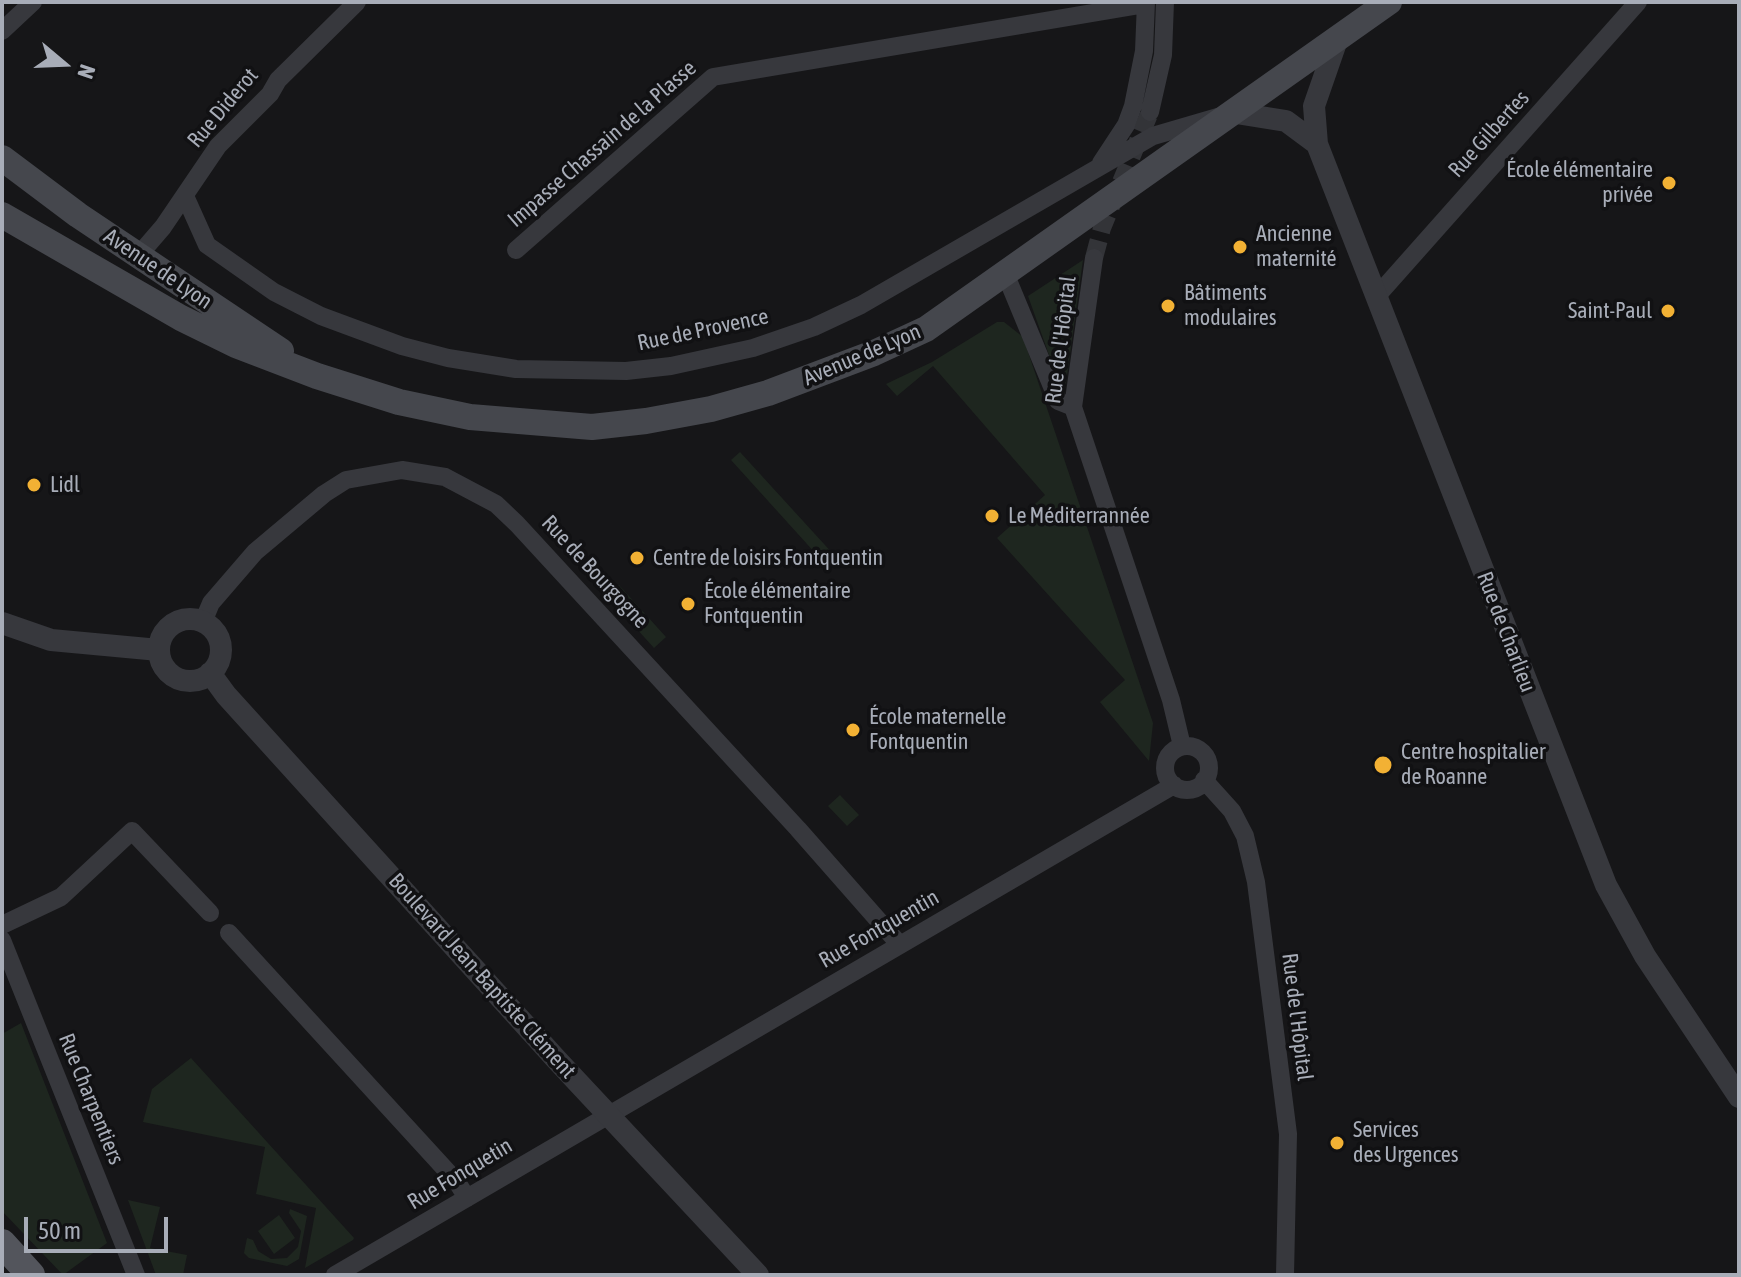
<!DOCTYPE html>
<meta charset="utf-8">
<style>
body{margin:0}
#map{position:relative;width:1741px;height:1277px;overflow:hidden;background:#161618;font-family:"Asap Condensed",sans-serif}
canvas{display:block}
.frame{position:absolute;inset:0;border:4px solid #a8adb8;pointer-events:none}
.north{position:absolute;left:24px;top:24px;width:80px;height:80px;-webkit-text-stroke:6px #111113;paint-order:stroke;rotate:109deg;font-size:22px;font-weight:700;line-height:32px;text-align:center;color:#a8adb8}
.north::after{content:'';display:block;margin:auto;width:28px;height:36px;background:#a8adb8;clip-path:polygon(50% 0,100% 100%,50% 72%,0 100%)}
.scale{position:absolute;left:24px;top:1217px;width:144px;height:36px;box-sizing:border-box;border:4px solid #a8adb8;border-top:0;padding-left:10px;font-size:24px;line-height:28px;white-space:nowrap;color:#a8adb8;-webkit-text-stroke:6px #111113;paint-order:stroke}
</style>
<div id="map">
<canvas width="1741" height="1277"></canvas>
<div class="frame"></div>
<div class="north">N</div>
<div class="scale">50 m</div>
</div>
<script>
const g = document.querySelector('canvas').getContext('2d');
g.lineJoin = 'round';
function fillPath(path, color) {
  g.fillStyle = color;
  g.fill(path, 'evenodd');
}
function shape(rows) {
  const path = new Path2D();
  for (const r of rows) {
    if (r.length === 3) {
      path.moveTo(r[0] + r[2], r[1]);
      path.arc(r[0], r[1], r[2], 0, 2 * Math.PI);
      continue;
    }
    path.moveTo(r[0], r[1]);
    for (let i = 2; i < r.length; i += 2) path.lineTo(r[i], r[i + 1]);
  }
  return path;
}
function trace(path, color, width, dash) {
  g.strokeStyle = color;
  g.lineWidth = width;
  g.lineCap = dash ? 'butt' : 'round';
  g.setLineDash(dash || []);
  g.stroke(path);
}
function label(font, color, halo, rows, align = 'center') {
  g.font = font + ' "Asap Condensed",sans-serif';
  g.lineWidth = 7;
  g.setLineDash([]);
  g.textBaseline = 'middle';
  g.strokeStyle = halo;
  g.fillStyle = color;
  for (const [text, x, y, turn = 0] of rows) {
    g.save();
    g.translate(x, y);
    g.rotate((+turn || 0) * Math.PI / 180);
    g.textAlign = isNaN(turn) ? turn : align;
    if (halo) g.strokeText(text, 0, 0);
    g.fillText(text, 0, 0);
    g.restore();
  }
}
const green = shape([
 [1083,260,1064,397,1028,296],
 [997,322,1004,322,1023,337,1153,723,1149,761,1100,702,1125,680,997,538,1045,495,933,366,897,396,886,384,932,362],
 [740,452,835,556,826,565,731,460],
 [619,585,666,637,654,648,607,596],
 [840,795,859,815,847,826,828,806],
 [21,1023,107,1243,63,1275,2,1211,2,1034],
 [191,1058,354,1238,353,1240,305,1268,316,1208,256,1194,265,1147,143,1122,152,1089],
 [128,1200,160,1207,150,1248,187,1255,183,1275,156,1275],
 [290,1209,307,1216,299,1259,287,1266,249,1258,244,1253,247,1238,253,1240,258,1251,271,1259,287,1258,298,1247,301,1231,289,1213],
 [279,1215,295,1238,274,1254,258,1231]
]);
const minorTunnel = shape([
 [1094,258,1102,228,1150,112]
]);
const minor = shape([
 [2,31,33,2],
 [1150,112,1163,55,1165,2],
 [1101,163,1126,125,1133,106,1144,51,1146,2],
 [185,196,207,245,274,292,321,316,402,346,448,358,516,369,626,371,671,366,753,348,814,327,861,305,1153,136,1218,117],
 [516,250,713,77,1146,4],
 [138,256,163,227,218,146,270,94,278,80,357,2],
 [1094,258,1073,407,1171,700,1182,746],
 [1005,273,1058,401,1073,407],
 [1376,297,1638,2],
 [203,622,211,603,255,552,324,494,346,480,402,470,445,477,496,504,517,524,798,829,900,945],
 [1187,768,22],
 [1204,780,1232,811,1245,836,1256,882,1288,1134,1285,1275],
 [2,925,61,897,132,831,210,913],
 [229,933,457,1182,467,1198],
 [2,940,136,1275],
 [335,1275,1174,785]
]);
const tertiary = shape([
 [1338,37,1314,106,1317,144,1606,885,1645,956,1739,1097],
 [1236,113,1286,121,1317,144],
 [190,650,31],
 [2,623,51,640,159,650],
 [210,673,226,695,556,1059,758,1275]
]);
const secondary = shape([
 [2,158,78,215,281,351],
 [2,215,181,318,236,345,317,376,399,402,470,417,592,427,646,421,711,409,768,393,874,353,926,329,1389,2]
]);
const primary = shape([
 [2,1243,31,1275]
]);
const markers = [
 [1669,183,8,"#f2b134"],
 [1240,247,8,"#f2b134"],
 [1168,306,8,"#f2b134"],
 [1668,311,8,"#f2b134"],
 [34,485,8,"#f2b134"],
 [992,516,8,"#f2b134"],
 [637,558,8,"#f2b134"],
 [688,604,8,"#f2b134"],
 [853,730,8,"#f2b134"],
 [1383,765,10,"#f2b134"],
 [1337,1143,8,"#f2b134"]
];
const streetNames = [
 ["Rue Diderot",223,108,-50],
 ["Rue Gilbertes",1489,134,-48],
 ["Impasse Chassain de la Plasse",602,144,-41],
 ["Avenue de Lyon",158,269,34],
 ["Rue de Provence",703,330,-12],
 ["Rue de l'Hôpital",1061,340,-83],
 ["Avenue de Lyon",862,355,-23],
 ["Rue de Bourgogne",595,572,47],
 ["Rue de Charlieu",1506,632,69],
 ["Rue Fontquentin",879,929,-30],
 ["Boulevard Jean-Baptiste Clément",482,976,48],
 ["Rue de l'Hôpital",1297,1017,83],
 ["Rue Charpentiers",91,1099,68],
 ["Rue Fonquetin",460,1174,-31]
];
const poiNames = [
 ["École élémentaire",1653,170,"right"],
 ["privée",1653,195,"right"],
 ["Ancienne",1256,234],
 ["maternité",1256,259],
 ["Bâtiments",1184,293],
 ["modulaires",1184,318],
 ["Saint-Paul",1652,311,"right"],
 ["Lidl",50,485],
 ["Le Méditerrannée",1008,516],
 ["Centre de loisirs Fontquentin",653,558],
 ["École élémentaire",704,591],
 ["Fontquentin",704,616],
 ["École maternelle",869,717],
 ["Fontquentin",869,742],
 ["Centre hospitalier",1401,752],
 ["de Roanne",1401,777],
 ["Services",1353,1130],
 ["des Urgences",1353,1155]
];
fillPath(green, '#1e261f');
trace(minorTunnel, '#333438', 18, [18, 9]);
trace(minor, '#37383d', 18);
trace(tertiary, '#37383d', 22);
trace(secondary, '#45474d', 26);
trace(primary, '#53555c', 28);
for (const [x, y, r, color] of markers) {
  const dot = new Path2D();
  dot.arc(x, y, r, 0, 2 * Math.PI);
  g.fillStyle = color;
  g.fill(dot);
  trace(dot, '#111113', 3);
}
label('22px', '#a8adb8', '#111113', streetNames);
label('22px', '#a8adb8', '#111113', poiNames, 'left');
</script>
